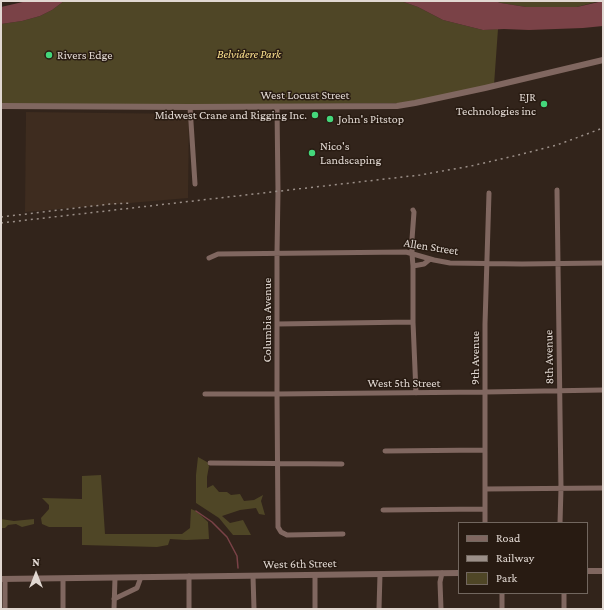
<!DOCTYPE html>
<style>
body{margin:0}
#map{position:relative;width:604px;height:610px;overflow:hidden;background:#32241b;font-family:"Crimson Pro",serif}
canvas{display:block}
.frame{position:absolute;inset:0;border:2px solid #e1d8d2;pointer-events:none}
.legend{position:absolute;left:458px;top:522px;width:130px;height:72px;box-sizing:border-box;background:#281b12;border:1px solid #72675f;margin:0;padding:5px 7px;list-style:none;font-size:12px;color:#e1d8d2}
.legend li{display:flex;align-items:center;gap:8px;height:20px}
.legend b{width:20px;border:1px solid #72675f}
.north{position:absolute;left:16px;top:554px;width:40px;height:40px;-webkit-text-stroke:3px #281b12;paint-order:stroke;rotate:0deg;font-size:11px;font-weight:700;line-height:16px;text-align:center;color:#e1d8d2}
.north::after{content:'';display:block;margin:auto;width:14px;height:18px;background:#e1d8d2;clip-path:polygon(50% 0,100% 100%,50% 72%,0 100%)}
</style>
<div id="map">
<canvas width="604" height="610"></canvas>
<div class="frame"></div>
<ul class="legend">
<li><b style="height:5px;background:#806760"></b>Road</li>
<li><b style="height:5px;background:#9b8f88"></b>Railway</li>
<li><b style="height:11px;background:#4f4626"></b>Park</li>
</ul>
<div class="north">N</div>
</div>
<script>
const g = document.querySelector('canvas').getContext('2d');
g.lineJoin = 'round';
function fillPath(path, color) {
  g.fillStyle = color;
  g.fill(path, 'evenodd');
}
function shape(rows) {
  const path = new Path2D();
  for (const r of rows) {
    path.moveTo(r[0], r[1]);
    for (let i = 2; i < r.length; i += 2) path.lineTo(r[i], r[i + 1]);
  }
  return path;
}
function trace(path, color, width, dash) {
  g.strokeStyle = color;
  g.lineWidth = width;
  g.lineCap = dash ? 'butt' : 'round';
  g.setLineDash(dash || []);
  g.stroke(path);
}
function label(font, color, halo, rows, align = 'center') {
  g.font = font + ' "Crimson Pro",serif';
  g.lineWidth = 3;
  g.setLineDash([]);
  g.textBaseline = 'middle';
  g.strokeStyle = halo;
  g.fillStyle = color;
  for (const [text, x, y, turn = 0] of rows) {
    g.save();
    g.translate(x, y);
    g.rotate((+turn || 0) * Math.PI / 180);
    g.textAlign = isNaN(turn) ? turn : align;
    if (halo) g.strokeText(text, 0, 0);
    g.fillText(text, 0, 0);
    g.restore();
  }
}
const built = shape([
 [26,112,189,114,188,198,25,212]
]);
const green = shape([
 [64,1,401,1,418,7,443,20,483,30,498,29,494,85,415,103,1,106,1,24,22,21,40,16,52,10],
 [495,1,600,1,577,7,526,7,501,3],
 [198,457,207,462,209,466,207,477,207,488,213,485,219,492,227,492,231,495,240,494,244,501,254,500,263,495,261,501,265,515,259,514,256,508,240,510,222,516,230,523,243,520,251,535,233,535,219,518,196,503,196,475],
 [101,475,105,534,182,534,190,528,191,509,196,511,208,522,209,539,186,540,170,539,168,545,157,547,82,545,82,527,49,527,42,524,41,518,49,509,49,505,42,498,82,499,82,476],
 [1,519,14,521,34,519,34,524,22,527,16,524,8,525,5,528,1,528]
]);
const water = shape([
 [27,1,64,1,52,10,40,16,22,21,1,24,1,7],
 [401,1,495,1,501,3,526,7,577,7,603,1,603,26,583,28,529,30,504,29,483,30,443,20,418,7]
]);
const stream = shape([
 [196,511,212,522,227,537,237,556,238,568]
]);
const minor = shape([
 [190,107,195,184],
 [277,107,278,191,277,253,277,394,278,527,281,532,287,535,343,534],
 [557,190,561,488,560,523],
 [413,210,414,212,412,239,412,254,413,266,413,322,416,393],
 [209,258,218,254,406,252,434,260,450,263,522,264,603,263],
 [413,266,424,264,430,259],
 [277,324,413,322],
 [205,394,277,394,485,392,603,390],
 [385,451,485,450],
 [210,463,342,464],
 [485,489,603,488],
 [383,510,485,509],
 [485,523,485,324,489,193],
 [253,576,254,609],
 [5,579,5,609],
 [114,599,137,588,141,577],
 [63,609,63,579],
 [114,609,115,578],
 [189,609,189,576],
 [315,609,315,575],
 [379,609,380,574],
 [441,609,440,582,442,573],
 [502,609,502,593],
 [564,609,564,593]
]);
const tertiary = shape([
 [1,106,190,107,397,106,415,103,485,88,603,60],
 [587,571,603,571],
 [1,579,459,573]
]);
const rail = shape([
 [1,217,110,204,132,203],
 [1,223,420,175,471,166,514,156,557,145,603,128]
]);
const markers = [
 [49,55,4,"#44d77b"],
 [544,104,4,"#44d77b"],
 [315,115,4,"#44d77b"],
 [330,119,4,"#44d77b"],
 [312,153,4,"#44d77b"]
];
const parkNames = [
 ["Belvidere Park",249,54]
];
const poiNames = [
 ["Rivers Edge",57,55],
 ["EJR",536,97,"right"],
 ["Technologies inc",536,111,"right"],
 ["Midwest Crane and Rigging Inc.",307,115,"right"],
 ["John's Pitstop",338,119],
 ["Nico's",320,146],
 ["Landscaping",320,160]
];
const streetNames = [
 ["West Locust Street",305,95],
 ["Allen Street",431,247,9],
 ["Columbia Avenue",267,320,-90],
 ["8th Avenue",549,357,-91],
 ["9th Avenue",475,358,-90],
 ["West 5th Street",404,383],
 ["West 6th Street",300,564,-1]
];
fillPath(built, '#3e2c1f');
fillPath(green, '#4f4626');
fillPath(water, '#7a4247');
trace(stream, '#7a4247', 1.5);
trace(minor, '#806760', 5);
trace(tertiary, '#806760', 6);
trace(rail, '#9b8f88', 1.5, [2, 4]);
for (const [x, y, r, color] of markers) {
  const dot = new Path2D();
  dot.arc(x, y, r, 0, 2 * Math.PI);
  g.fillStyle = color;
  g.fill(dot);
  trace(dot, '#281b12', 1.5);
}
label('italic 12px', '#fbe18d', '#281b12', parkNames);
label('12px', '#e1d8d2', '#281b12', poiNames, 'left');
label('12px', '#e1d8d2', '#281b12', streetNames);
</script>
